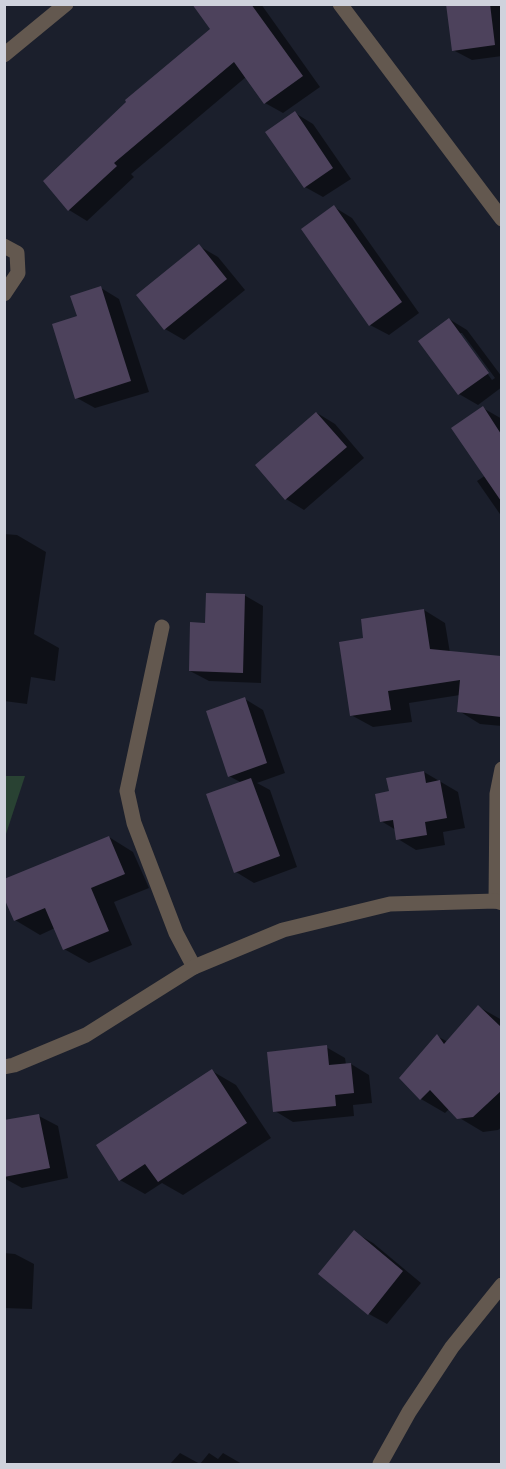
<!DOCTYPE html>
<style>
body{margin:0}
#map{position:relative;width:506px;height:1469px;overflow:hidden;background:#1b1f2c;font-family:Karla,sans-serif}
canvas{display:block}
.frame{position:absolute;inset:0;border:6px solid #cfd2dc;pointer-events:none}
</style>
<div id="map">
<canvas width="506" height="1469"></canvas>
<div class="frame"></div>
</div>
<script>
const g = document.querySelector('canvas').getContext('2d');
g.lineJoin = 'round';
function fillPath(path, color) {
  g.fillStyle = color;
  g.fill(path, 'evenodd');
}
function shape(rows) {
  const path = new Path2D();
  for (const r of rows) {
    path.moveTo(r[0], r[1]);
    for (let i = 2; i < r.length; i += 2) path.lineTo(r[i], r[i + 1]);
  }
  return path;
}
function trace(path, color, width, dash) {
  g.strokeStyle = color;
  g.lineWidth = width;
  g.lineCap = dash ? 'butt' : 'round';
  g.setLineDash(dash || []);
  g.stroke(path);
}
const green = shape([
 [5,776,25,776,5,837,4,776]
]);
const shadow = shape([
 [194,4,261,4,320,87,283,113,265,103,246,77,131,174,134,177,87,221,69,210,45,181,212,29],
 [447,4,502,4,502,56,472,60,453,50],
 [295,113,313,124,351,179,323,197,305,187],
 [334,207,352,218,419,313,389,335,370,325],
 [199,246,218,257,245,290,184,340,165,329],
 [101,288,119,299,149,392,95,408,77,398,78,317],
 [449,319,467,330,502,377,502,387,478,405,459,394],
 [458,333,462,333,495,378,492,380],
 [483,408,502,419,502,517,477,481,486,475],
 [317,413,335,424,364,458,304,510,286,499],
 [4,534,17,535,46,552,34,634,59,648,55,681,31,677,27,704,4,701],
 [244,595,263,606,261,683,209,681,190,671,206,625],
 [424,610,445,623,450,653,502,658,502,726,480,724,459,711,460,695,409,703,412,722,373,727,351,715,365,640],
 [245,699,263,710,285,773,257,783,270,790,297,867,254,883,236,872,242,783,229,776],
 [424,772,458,792,465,828,443,832,445,845,416,850,398,839,396,830,381,821,391,793],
 [109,837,133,852,149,888,114,902,132,945,89,963,64,949,55,928,40,935,15,920],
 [479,1007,502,1020,502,1127,498,1130,483,1132,458,1117,450,1108,445,1113,421,1099,437,1036,448,1042],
 [326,1047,345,1058,346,1065,351,1064,369,1075,372,1103,353,1105,354,1116,293,1122,275,1111],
 [212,1071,236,1085,271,1138,183,1195,162,1183,145,1194,120,1180],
 [39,1116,58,1126,68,1178,22,1188,4,1178,4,1122],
 [354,1232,373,1243,421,1283,387,1324,369,1314],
 [4,1253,15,1254,34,1264,32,1309,4,1308],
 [180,1453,200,1464,209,1453,218,1459,223,1453,242,1464,170,1464]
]);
const building = shape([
 [192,4,251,4,303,76,264,104,234,62,114,163,117,166,68,211,43,181,126,102,125,100,210,29],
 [446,4,490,4,495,45,452,51],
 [295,111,333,168,304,188,265,132],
 [334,205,402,302,369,326,301,229],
 [199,244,227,279,164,330,136,295],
 [101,286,131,381,75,399,52,324,77,316,70,296],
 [449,318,489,373,458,395,418,341],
 [483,406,501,434,501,501,451,428],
 [316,412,347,447,285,500,255,465],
 [206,593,245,594,243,673,189,671,190,622,205,623],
 [424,609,430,649,501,656,501,717,457,712,460,680,388,691,391,710,350,716,339,642,363,638,361,619],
 [245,697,267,763,228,777,206,711],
 [424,771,426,783,440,780,447,818,425,822,427,835,396,840,393,820,380,822,375,794,389,791,386,778],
 [251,778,280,856,234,873,206,794],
 [109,836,125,874,91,888,109,931,63,950,45,908,14,921,4,898,4,879],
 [478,1005,501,1027,501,1091,473,1117,457,1119,430,1090,420,1100,399,1078,437,1034,444,1044],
 [327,1045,329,1065,351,1063,354,1093,335,1095,336,1106,273,1112,267,1052],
 [212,1069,247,1123,158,1182,145,1164,119,1181,96,1145],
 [39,1114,50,1168,4,1177,4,1120],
 [354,1230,403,1271,368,1315,318,1274]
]);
const service = shape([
 [4,55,66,4],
 [4,246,17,253,18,273,4,294],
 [162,627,127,791,134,823,176,933,194,967],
 [496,901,497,794,502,769]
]);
const minor = shape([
 [340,4,502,219],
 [4,1067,14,1065,86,1035,194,967,283,930,390,904,496,901,502,903],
 [380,1464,409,1412,452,1347,502,1285]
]);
fillPath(green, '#294233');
fillPath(shadow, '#0007');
fillPath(building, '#4d425c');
trace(service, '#63584f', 15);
trace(minor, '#63584f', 15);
</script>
